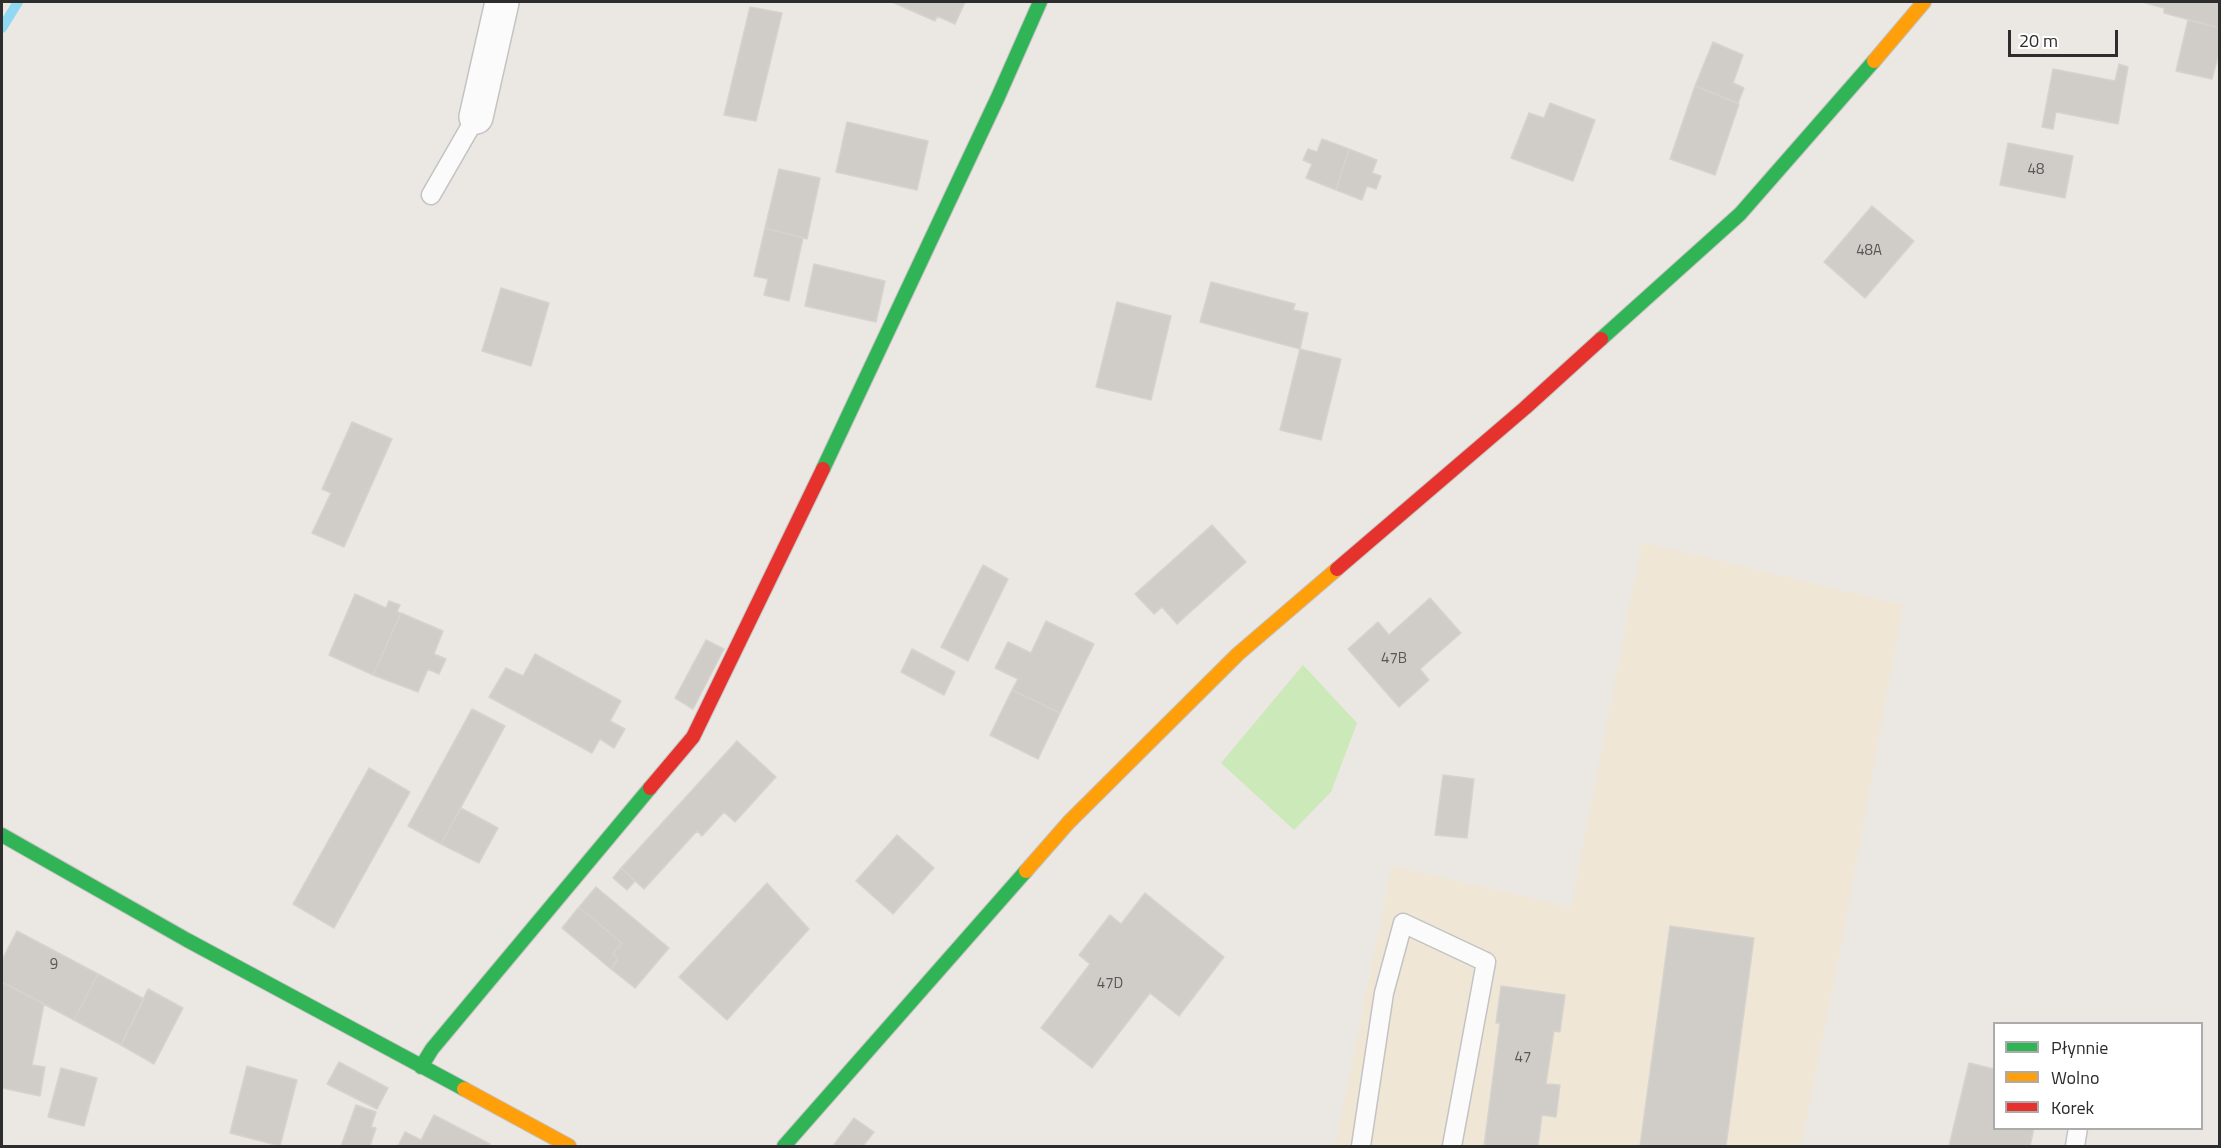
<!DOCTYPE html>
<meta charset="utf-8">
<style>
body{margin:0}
#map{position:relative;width:2221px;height:1148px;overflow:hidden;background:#ebe7e2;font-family:"Titillium Web",sans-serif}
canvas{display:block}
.frame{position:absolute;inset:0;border:3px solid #2d2d2d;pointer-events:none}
.legend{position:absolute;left:1993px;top:1022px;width:210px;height:108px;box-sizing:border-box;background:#fff;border:2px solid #ababab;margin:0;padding:8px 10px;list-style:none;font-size:18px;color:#2d2d2d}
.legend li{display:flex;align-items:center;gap:12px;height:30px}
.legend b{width:30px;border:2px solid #ababab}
.scale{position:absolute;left:2008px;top:30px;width:110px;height:27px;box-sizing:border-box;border:3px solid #2d2d2d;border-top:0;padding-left:8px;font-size:18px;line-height:21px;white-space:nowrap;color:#2d2d2d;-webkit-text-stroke:4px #fff;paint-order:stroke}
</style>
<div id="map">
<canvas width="2221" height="1148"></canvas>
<div class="frame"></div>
<ul class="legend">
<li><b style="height:8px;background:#30b455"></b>Płynnie</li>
<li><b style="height:8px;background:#ff9f0a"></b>Wolno</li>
<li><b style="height:8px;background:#e5322d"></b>Korek</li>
</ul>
<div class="scale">20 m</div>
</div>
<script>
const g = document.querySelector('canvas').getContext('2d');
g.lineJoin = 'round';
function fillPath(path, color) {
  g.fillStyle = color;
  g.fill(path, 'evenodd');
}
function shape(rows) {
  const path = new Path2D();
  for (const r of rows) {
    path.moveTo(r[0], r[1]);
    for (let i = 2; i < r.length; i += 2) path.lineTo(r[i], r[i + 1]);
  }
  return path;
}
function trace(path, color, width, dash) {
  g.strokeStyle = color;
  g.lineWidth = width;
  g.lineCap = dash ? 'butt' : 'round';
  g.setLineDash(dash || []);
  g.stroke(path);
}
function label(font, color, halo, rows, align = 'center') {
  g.font = font + ' "Titillium Web",sans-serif';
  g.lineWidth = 6;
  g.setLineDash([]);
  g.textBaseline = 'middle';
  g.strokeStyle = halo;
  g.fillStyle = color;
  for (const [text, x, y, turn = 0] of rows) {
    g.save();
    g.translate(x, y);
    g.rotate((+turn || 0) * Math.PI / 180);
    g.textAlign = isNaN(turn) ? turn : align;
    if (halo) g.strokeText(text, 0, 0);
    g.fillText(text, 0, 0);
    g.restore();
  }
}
const education = shape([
 [1642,542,1903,605,1840,952,1801,1146,1335,1146,1392,866,1571,907]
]);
const green = shape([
 [1303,665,1357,723,1331,792,1294,830,1221,763]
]);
const stream = shape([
 [2,28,18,2]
]);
const building = shape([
 [892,2,965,2,955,24,937,16,935,21,892,2],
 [2142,2,2220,2,2220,28,2164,13,2164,8,2142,2],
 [750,7,782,13,756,121,724,115,750,7],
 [2188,20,2220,28,2220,49,2212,79,2176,71,2188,20],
 [1713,42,1743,55,1733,83,1744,88,1738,103,1695,86,1713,42],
 [2119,64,2128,67,2118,124,2056,112,2053,129,2042,127,2053,69,2115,81,2119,64],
 [1695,86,1739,104,1715,175,1670,159,1695,86],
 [1550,103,1595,120,1573,181,1511,158,1529,113,1544,118,1550,103],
 [847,122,928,141,917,190,836,172,847,122],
 [1322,139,1349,149,1336,190,1306,178,1312,164,1303,160,1308,149,1317,152,1322,139],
 [2008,143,2073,156,2065,198,2000,185,2008,143],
 [1349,149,1377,160,1372,173,1381,176,1376,189,1367,186,1362,200,1336,190,1349,149],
 [779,169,820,178,807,239,765,228,779,169],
 [1872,206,1914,241,1865,298,1824,262,1872,206],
 [765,228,803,238,789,301,764,295,768,279,754,276,765,228],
 [814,264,885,281,876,322,805,306,814,264],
 [1211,282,1295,304,1293,310,1308,313,1300,349,1200,322,1211,282],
 [501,288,549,303,531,366,482,351,501,288],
 [1117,302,1171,316,1151,400,1096,387,1117,302],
 [1300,349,1341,359,1321,440,1280,430,1300,349],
 [352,422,392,439,344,547,312,533,331,493,322,489,352,422],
 [1212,525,1246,562,1177,624,1162,607,1154,614,1135,594,1212,525],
 [983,565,1008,579,968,661,941,647,983,565],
 [355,594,386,608,389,601,400,605,397,612,401,613,373,675,329,655,355,594],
 [1430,598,1461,633,1420,669,1429,680,1399,707,1348,649,1378,622,1389,635,1430,598],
 [401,613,443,631,434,654,446,659,439,674,428,669,418,692,373,675,401,613],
 [1046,621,1094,644,1060,713,1012,690,1018,679,995,668,1008,642,1031,653,1046,621],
 [706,640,724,649,693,709,675,698,706,640],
 [912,649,955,672,944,695,901,672,912,649],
 [535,654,621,701,610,721,625,729,614,748,600,739,592,753,489,697,506,668,523,676,535,654],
 [1012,690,1060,713,1038,759,990,735,1012,690],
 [472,709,505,726,441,844,408,826,472,709],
 [737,741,776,777,735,822,724,812,702,836,697,831,644,889,621,868,737,741],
 [369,768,410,792,334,928,293,904,369,768],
 [1443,775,1474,779,1467,838,1435,835,1443,775],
 [461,808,498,828,479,863,441,844,461,808],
 [897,835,934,868,893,914,856,881,897,835],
 [621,868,635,881,627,890,613,878,621,868],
 [767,883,809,929,727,1020,679,977,767,883],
 [596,887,669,948,635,988,611,969,618,959,613,954,622,943,579,907,596,887],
 [1145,893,1224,957,1179,1016,1150,993,1092,1068,1041,1028,1090,964,1079,955,1110,915,1121,924,1145,893],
 [579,907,622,943,613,954,618,959,611,969,562,928,579,907],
 [1670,926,1754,938,1726,1146,1640,1146,1670,926],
 [17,931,98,974,74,1020,2,982,2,960,17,931],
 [98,974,144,999,121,1045,74,1020,98,974],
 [2,982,44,1004,32,1065,45,1067,40,1096,2,1088,2,982],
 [1501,986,1565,995,1560,1032,1554,1031,1546,1084,1560,1085,1556,1117,1542,1115,1538,1146,1484,1146,1500,1023,1496,1023,1501,986],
 [148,989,183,1008,154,1064,121,1045,148,989],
 [339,1062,388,1088,377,1109,327,1084,339,1062],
 [1969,1063,1994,1069,1994,1128,2034,1128,2030,1146,1949,1146,1969,1063],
 [247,1066,297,1080,280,1146,230,1133,247,1066],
 [61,1068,97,1078,84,1126,48,1117,61,1068],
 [356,1105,376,1112,371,1127,376,1128,370,1146,341,1146,356,1105],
 [434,1115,490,1144,489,1146,398,1146,405,1132,421,1140,434,1115],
 [854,1118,874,1132,863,1146,833,1146,854,1118]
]);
const lane = shape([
 [431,195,476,117],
 [1361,1146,1384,993,1403,923,1486,962,1452,1146],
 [2075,1146,2078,1128]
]);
const street = shape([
 [476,117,502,2]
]);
const fast = shape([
 [1601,339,1740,214,1874,61],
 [823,469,998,97,1040,2],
 [2,835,187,940,464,1089],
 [421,1067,432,1049,650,788],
 [784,1146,1026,871]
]);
const slow = shape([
 [1874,61,1924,2],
 [1026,871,1069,822,1238,654,1337,569],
 [464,1089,569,1146]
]);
const jam = shape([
 [1337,569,1525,408,1601,339],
 [650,788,693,737,823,469]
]);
const numberNames = [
 ["48",2036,170],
 ["48A",1869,251],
 ["47B",1394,659],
 ["9",54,965],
 ["47D",1110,984],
 ["47",1523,1058]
];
fillPath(education, '#efe6d6');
fillPath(green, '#cce9b9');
trace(stream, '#91d8f2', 10);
fillPath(building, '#d0cdc9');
trace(building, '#d6d3ce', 1.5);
trace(lane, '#c4c3c3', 21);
trace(street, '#c4c3c3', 36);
trace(fast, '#c4c3c3', 16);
trace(slow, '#c4c3c3', 16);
trace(jam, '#c4c3c3', 16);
trace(lane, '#fcfbfb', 18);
trace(street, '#fcfbfb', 33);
trace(fast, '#30b455', 14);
trace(slow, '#ff9f0a', 14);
trace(jam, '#e5322d', 14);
label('15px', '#585756', null, numberNames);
</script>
